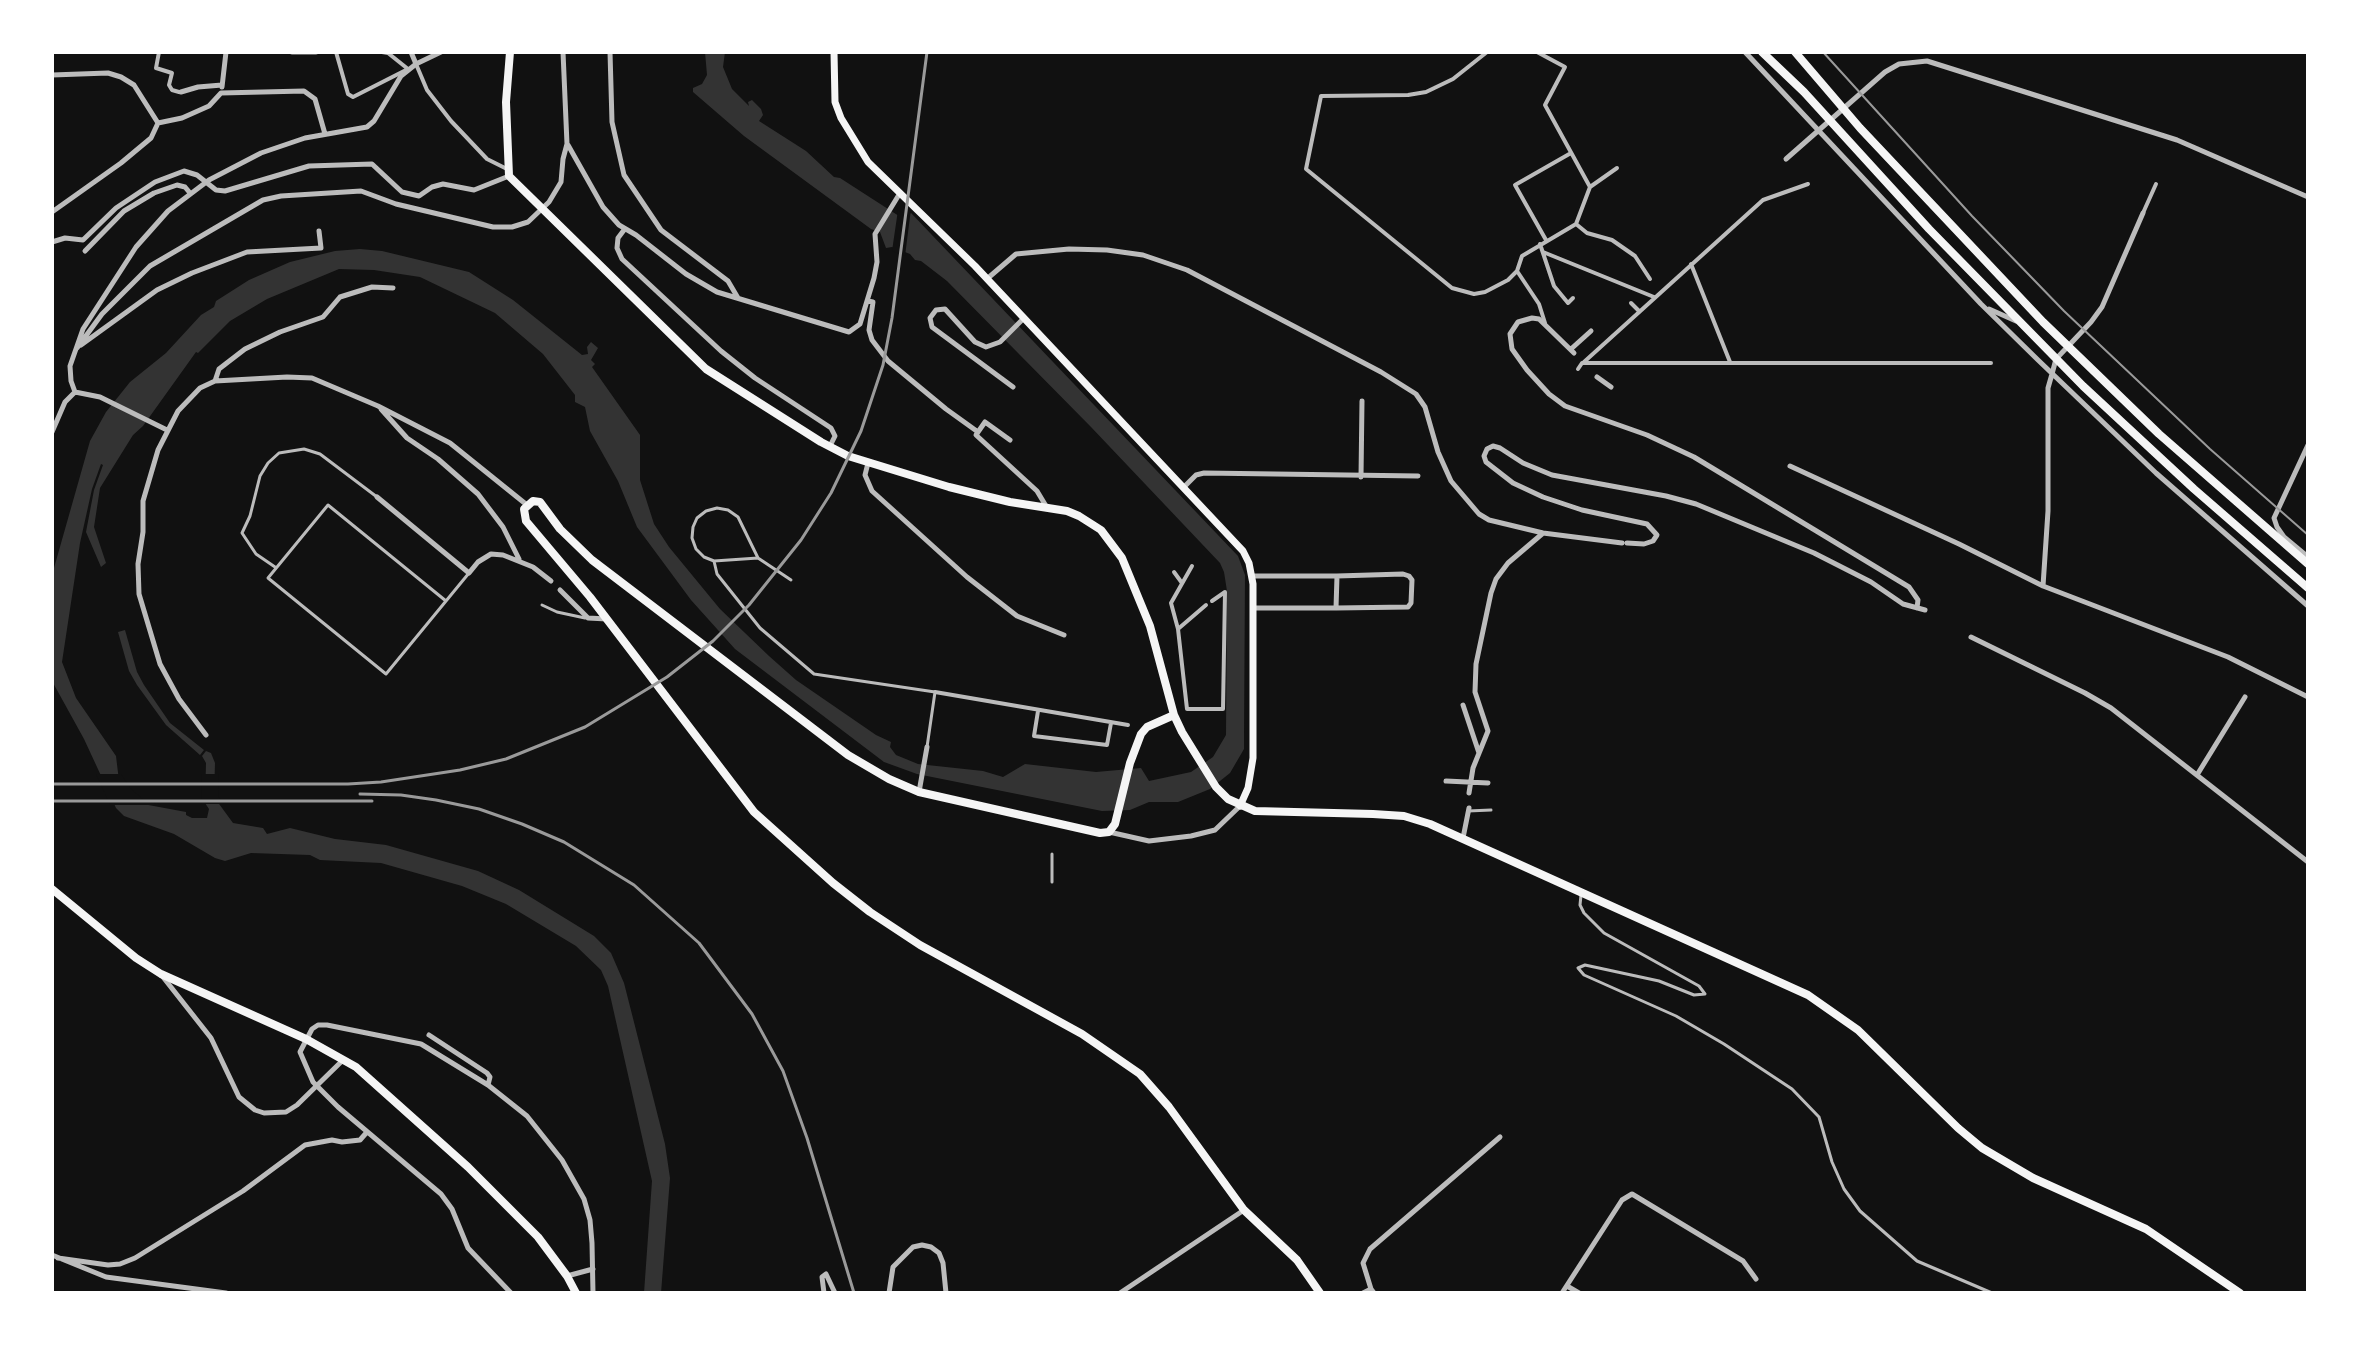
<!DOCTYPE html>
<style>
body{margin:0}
#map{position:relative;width:2360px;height:1345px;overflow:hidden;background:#111;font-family:Signika,sans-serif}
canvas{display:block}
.frame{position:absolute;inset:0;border:54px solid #fff;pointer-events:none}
</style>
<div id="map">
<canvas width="2360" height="1345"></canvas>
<div class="frame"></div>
</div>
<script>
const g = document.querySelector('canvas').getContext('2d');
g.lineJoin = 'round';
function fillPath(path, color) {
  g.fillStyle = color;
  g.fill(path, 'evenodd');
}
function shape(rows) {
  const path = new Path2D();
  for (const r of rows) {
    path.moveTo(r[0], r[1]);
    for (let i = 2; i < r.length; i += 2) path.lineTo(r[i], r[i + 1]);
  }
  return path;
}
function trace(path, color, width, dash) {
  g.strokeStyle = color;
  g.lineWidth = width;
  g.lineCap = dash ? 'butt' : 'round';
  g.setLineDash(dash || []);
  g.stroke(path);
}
const water = shape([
 [705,52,725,52,723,67,732,89,749,106,748,102,752,100,761,109,763,115,759,121,806,151,834,177,840,178,902,218,911,213,1238,556,1245,575,1244,734,1244,749,1230,773,1210,789,1178,802,1149,802,1130,810,1102,811,917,774,884,762,735,649,691,600,637,527,618,481,590,431,585,407,575,402,575,395,543,354,495,313,420,277,374,270,339,269,267,299,230,321,198,353,196,352,143,426,133,435,100,488,94,527,106,563,101,567,86,532,94,490,103,465,101,464,92,489,80,543,62,662,76,698,116,756,119,781,143,804,186,812,186,815,192,818,207,818,209,809,205,803,206,763,202,756,206,751,211,753,215,763,214,797,233,823,263,828,267,834,290,828,335,839,386,845,478,871,519,890,594,936,611,953,624,983,665,1144,670,1178,661,1293,644,1293,652,1181,608,986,601,970,576,946,506,904,462,886,381,863,320,860,310,855,251,853,225,861,215,858,174,834,124,816,116,808,84,739,52,681,52,575,90,441,106,412,130,382,166,353,201,315,214,307,216,301,249,280,290,262,335,251,360,249,382,251,469,272,513,300,582,355,588,354,587,347,591,342,598,348,591,360,595,364,592,367,640,435,640,480,654,524,669,547,720,609,769,656,796,680,876,735,891,742,890,747,896,755,918,764,983,771,1003,777,1025,764,1096,772,1141,768,1149,781,1191,772,1213,757,1226,735,1227,591,1224,572,1220,563,1091,427,947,281,921,261,915,260,910,254,892,247,886,248,880,232,871,229,744,136,693,92,693,88,702,84,707,75],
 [125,630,137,672,144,685,170,723,204,750,200,755,166,725,137,685,129,671,118,632]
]);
const pier = shape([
 [911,209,905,256,892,251,898,210,902,213],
 [96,774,121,774,130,788,144,800,162,805,110,805],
 [202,774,219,774,218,796,224,804,201,804]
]);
const service = shape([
 [717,508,728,510,738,517,758,558,714,561,704,557,696,549,692,538,693,527,697,518,706,511,717,508],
 [758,558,791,580],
 [714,561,717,574,760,628,814,674,935,692,927,747],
 [275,567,256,554,242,533,250,516,260,476,268,463,279,453,304,449,320,454,377,497],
 [446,601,328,505,268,578,386,674,469,573],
 [542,605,557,612,585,618],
 [1468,811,1491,810],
 [1052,854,1052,882],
 [1578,968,1584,975,1676,1016,1724,1044,1792,1089,1819,1117,1832,1162,1844,1189,1860,1211,1917,1261,1992,1293],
 [1578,968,1585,965,1659,981,1694,995,1705,994,1699,986,1604,933,1584,913,1580,905,1581,895]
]);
const pedestrian = shape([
 [159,52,156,68,172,73,169,85,172,90,179,92],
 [336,52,348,94,353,97,408,69,388,53,382,52],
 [1487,52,1453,79,1426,92,1408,95,1321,96,1306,169,1452,288,1474,294,1485,292,1508,280,1517,271,1522,256,1576,224,1590,187,1545,105,1565,67,1537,52],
 [416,64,427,90,451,121,487,159,507,169],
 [1590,187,1617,168],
 [2143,213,2156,184],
 [1576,224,1587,233,1612,240,1635,256,1650,279],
 [1546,240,1515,185,1571,153],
 [1540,244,1554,286,1568,303,1573,298],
 [1543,252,1654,297],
 [1691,264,1730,362],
 [1517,271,1539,304,1545,323],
 [1631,303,1639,311],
 [1584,362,1763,200,1808,184],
 [1578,369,1582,363,1991,363],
 [1174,572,1182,583],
 [1206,605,1178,629,1187,709,1223,709,1225,592,1212,601],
 [1178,629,1171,603,1192,566],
 [935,692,1128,725],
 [1038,711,1034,736,1107,745,1111,723]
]);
const minor = shape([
 [292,52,316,52],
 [411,52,416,64],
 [610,52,612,122,624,175,661,230,728,281,738,298],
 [1745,52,1981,304,2038,360,2156,473,2308,606],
 [52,75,108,73,121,77,134,85,158,123],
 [222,87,226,52],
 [181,92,198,87,222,85],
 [158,123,182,118,209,106,221,93,304,91,315,99,325,134],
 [568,145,603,207,619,225,636,235,686,274,717,292,849,332,860,324,874,278,877,262,875,234,900,193],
 [1786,159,1885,72,1899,64,1927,61,2177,140,2308,197],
 [52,212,121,163,151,138,158,123],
 [624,230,618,238,617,248,622,259,721,351,755,378,831,428,835,436,830,446],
 [52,242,65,238,83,240,116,208,155,182,184,171,197,175,216,190,225,191,309,166,372,164,402,192,419,196,432,187,443,184,474,190,509,176],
 [85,251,124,211,154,193,177,185,185,187,190,193],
 [988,278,1016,254,1069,249,1107,250,1143,255,1187,270,1381,372,1416,394,1425,407,1438,452,1451,481,1479,514,1489,520,1543,533,1622,543],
 [868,301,873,302,869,330,872,340,888,361,946,409,978,432,976,435,1037,491,1046,506],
 [1989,309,2016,321],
 [81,345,157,290,192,273,247,252,321,248,319,231],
 [77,348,102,314,150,266,263,200,281,196,361,191,396,204,493,227,512,227,528,222,549,202,561,182,563,159,567,144,563,52],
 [1571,349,1591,331],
 [1574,353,1539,319,1532,318,1518,322,1510,334,1512,349,1527,370,1549,394,1565,406,1647,435,1694,457,1909,587,1918,600,1917,608],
 [1597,377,1611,387],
 [215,381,219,369,245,349,280,332,323,317,340,297,372,287,393,288],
 [1013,387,932,327,930,318,936,310,945,309,975,342,986,347,1000,342,1024,318],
 [75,392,71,381,70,366,83,329,136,247,168,211,209,180,261,153,305,138,367,127,374,121,401,76,416,64,441,52],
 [75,392,100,397,167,430],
 [381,409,407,438,438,459,478,494,503,527,519,559],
 [52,432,65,402,75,392],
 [978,432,985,422,1010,440],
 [2308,445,2274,518,2277,527,2284,537,2308,557],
 [868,463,865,475,872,491,967,577,1017,616,1064,635],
 [1790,466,1959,544,2043,586,2228,657,2308,697],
 [1361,477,1362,401],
 [1185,486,1196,475,1204,473,1418,476],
 [377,497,469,573,478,562,491,554,503,555,533,567,551,581],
 [1627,543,1644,544,1653,541,1657,535,1647,524,1582,510,1543,497,1513,483,1486,462,1484,456,1487,449,1493,446,1500,448,1523,463,1552,475,1666,496,1696,504,1814,553,1871,582,1903,604,1925,610],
 [1252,576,1337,576,1336,608,1253,608],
 [2043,586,2048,511,2048,388,2052,374,2056,359,2091,322,2102,307,2143,213],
 [560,590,588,618,607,619],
 [1336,608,1408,607,1411,603,1412,580,1409,576,1403,574,1337,576],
 [1971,637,2085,693,2111,708,2308,862],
 [1463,705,1479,753],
 [206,735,179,699,160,664,139,594,138,564,143,532,143,501,158,450,178,411,200,388,215,381,287,377,312,378,378,406,450,443,527,505],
 [2197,775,2245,697],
 [1446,781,1488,783],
 [919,792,927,747],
 [1469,793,1473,768,1488,731,1475,692,1476,664,1491,593,1496,579,1508,563,1542,534],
 [1109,832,1149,841,1191,836,1215,830,1240,806],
 [1463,838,1469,808],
 [163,977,211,1038,239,1097,255,1110,264,1113,286,1112,297,1105,343,1060],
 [429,1035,487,1073,490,1077,488,1085],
 [52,1255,106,1277,226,1293],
 [58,1258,108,1265,120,1264,135,1258,243,1191,305,1145,332,1140,342,1142,360,1140,367,1132],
 [567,1276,593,1269],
 [1567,1286,1579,1293],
 [1371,1289,1363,1263,1370,1249,1500,1137],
 [511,1293,468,1248,452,1209,441,1194,338,1107,313,1082,300,1052,312,1029,318,1025,327,1025,421,1044,488,1085,527,1116,562,1160,584,1199,590,1220,592,1243,593,1293],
 [824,1293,822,1277,826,1274,835,1293],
 [889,1293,893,1267,913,1247,922,1245,931,1247,939,1253,943,1263,946,1293],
 [1120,1293,1244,1210],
 [1363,1293,1371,1289,1374,1293],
 [1562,1293,1622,1200,1632,1194,1743,1261,1756,1279]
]);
const secondary = shape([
 [834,52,835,102,841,118,868,162,975,266,1243,551,1249,563,1253,584,1253,758,1248,788,1240,806]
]);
const primary = shape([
 [510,52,506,102,509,176,706,369,821,442,848,456,949,487,1010,502,1067,511,1079,516,1101,530,1122,558,1150,626,1174,715,1182,732,1216,787,1228,799,1255,811,1373,814,1404,816,1430,824,1808,995,1858,1030,1958,1128,1982,1148,2033,1178,2146,1229,2240,1293],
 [1762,52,1804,92,1929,229,2083,386,2194,489,2308,588],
 [1795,52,1860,128,2043,322,2159,434,2308,564],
 [1174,715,1147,727,1141,734,1130,763,1115,824,1109,832,1100,833,919,792,889,779,848,755,592,560,560,529,540,502,533,501,524,509,526,521,590,597,754,812,833,883,870,912,920,945,1082,1034,1140,1074,1169,1107,1244,1210,1297,1260,1320,1293],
 [52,889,136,958,161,974,306,1039,356,1067,468,1167,538,1237,567,1276,576,1293]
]);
const tram = shape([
 [1823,52,1972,216,2064,311,2210,449,2308,535]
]);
const rail = shape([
 [52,784,348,784,381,782,460,770,506,759,585,727,667,677,713,641,749,605,801,540,831,493,861,431,883,365,892,318,927,52],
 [360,794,401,795,436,800,479,809,522,824,564,842,634,885,699,943,752,1014,783,1071,807,1138,854,1293],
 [52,801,372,801]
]);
fillPath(water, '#333');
fillPath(pier, '#111');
trace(service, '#bcbcbc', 3);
trace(pedestrian, '#bcbcbc', 4);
trace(minor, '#bcbcbc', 5);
trace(secondary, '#f5f5f5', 7);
trace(primary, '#f5f5f5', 8);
trace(tram, '#9a9a9a', 2);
trace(rail, '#9a9a9a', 3);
</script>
